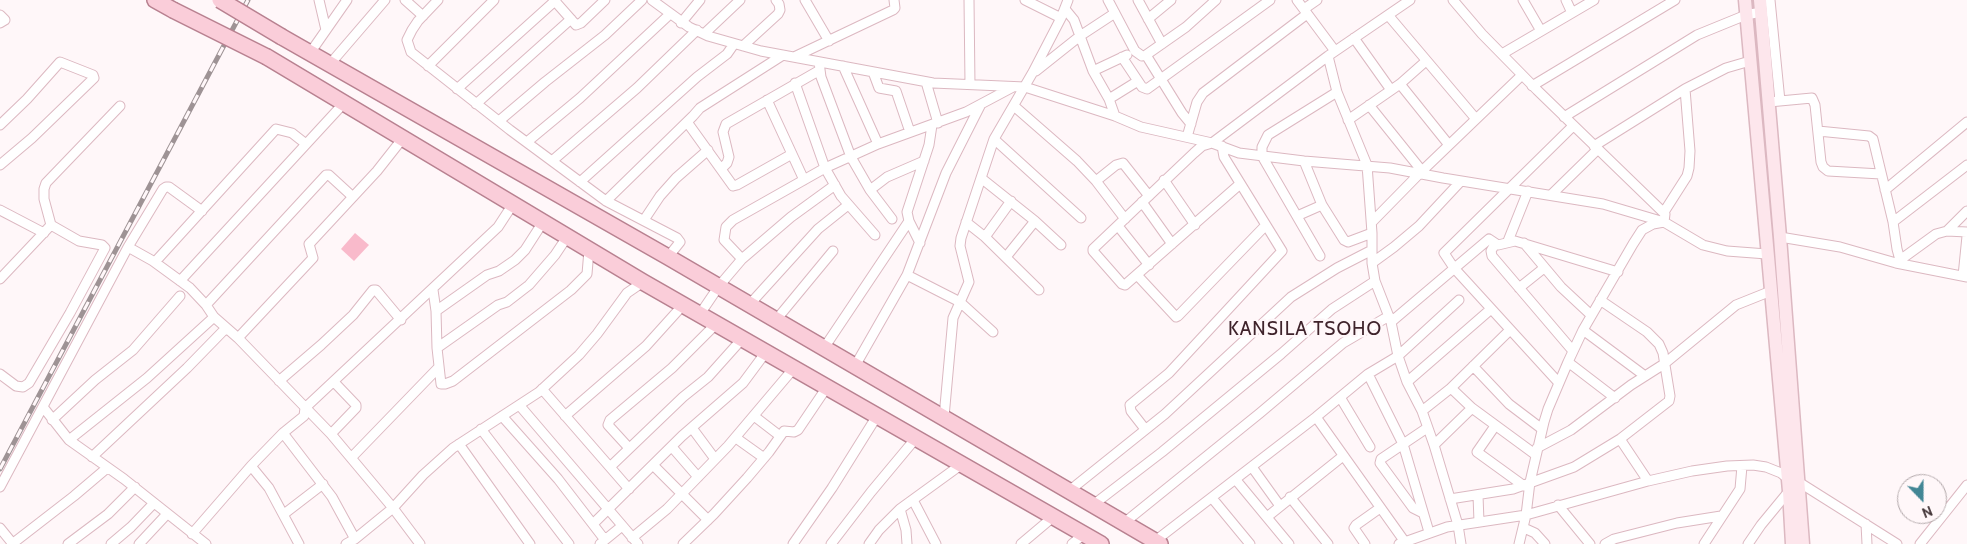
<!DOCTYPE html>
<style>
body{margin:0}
#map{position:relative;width:1967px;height:544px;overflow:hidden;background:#fff7f9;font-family:Cabin,sans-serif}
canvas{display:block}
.north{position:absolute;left:1897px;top:474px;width:50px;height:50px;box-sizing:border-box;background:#fff7f9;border:1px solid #b3a9ab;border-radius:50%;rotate:158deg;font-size:14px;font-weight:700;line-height:20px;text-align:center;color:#423437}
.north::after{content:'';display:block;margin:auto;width:18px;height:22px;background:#428695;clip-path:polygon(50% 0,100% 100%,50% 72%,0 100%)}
</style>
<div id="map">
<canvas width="1967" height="544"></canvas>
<div class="north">N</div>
</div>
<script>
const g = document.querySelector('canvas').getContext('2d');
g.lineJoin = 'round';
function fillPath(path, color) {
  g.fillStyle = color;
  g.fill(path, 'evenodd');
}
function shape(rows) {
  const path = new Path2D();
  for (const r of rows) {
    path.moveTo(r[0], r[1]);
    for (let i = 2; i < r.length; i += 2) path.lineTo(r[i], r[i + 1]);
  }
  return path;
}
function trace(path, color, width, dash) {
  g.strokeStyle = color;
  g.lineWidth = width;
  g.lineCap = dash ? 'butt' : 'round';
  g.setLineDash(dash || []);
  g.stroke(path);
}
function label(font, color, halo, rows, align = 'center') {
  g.font = font + ' Cabin,sans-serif';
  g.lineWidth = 5;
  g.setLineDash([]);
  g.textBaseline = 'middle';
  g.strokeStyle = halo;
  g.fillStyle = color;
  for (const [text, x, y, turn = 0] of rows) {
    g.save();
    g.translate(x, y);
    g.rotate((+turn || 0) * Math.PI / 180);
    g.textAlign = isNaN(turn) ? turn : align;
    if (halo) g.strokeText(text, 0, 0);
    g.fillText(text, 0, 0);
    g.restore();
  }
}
const green = shape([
 [355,233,369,245,354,261,341,249]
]);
const street = shape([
 [319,0,326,30],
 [405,0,423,16],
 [438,0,418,21,412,30,407,40,411,52,510,130,606,201,677,238,680,242,668,257],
 [554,0,576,25,581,23,605,0],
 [652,0,689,27,708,36,761,51,933,83,1025,87,1115,116,1141,127,1212,143,1239,153,1304,161,1390,168,1443,178,1603,204,1664,222,1703,245,1727,251,1767,254],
 [805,0,829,41],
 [969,0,970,84],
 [1025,0,1061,18],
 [1108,0,1135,51,1142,56,1146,55,1186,27,1216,0],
 [1138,0,1162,44],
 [1297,0,1335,51],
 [1453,0,1482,34,1537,90,1665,214,1664,222,1653,224,1642,230,1633,244,1583,330,1568,362,1548,409,1544,422,1530,482,1526,515,1519,544],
 [1523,0,1541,31],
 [1566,0,1572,13],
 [1770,0,1780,101],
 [1065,9,1074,20,1093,71,1109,99,1115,116],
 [1304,9,1317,0],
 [0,15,5,20,0,23],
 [1388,15,1476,119],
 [1148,19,1171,0],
 [681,23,700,0],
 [704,34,740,0],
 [1354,38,1391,90],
 [743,46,778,14,780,10,779,4,776,0],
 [310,53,347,0],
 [1502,54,1594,0],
 [1146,55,1182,113,1191,124],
 [1328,56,1337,92,1367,165,1372,233,1372,263,1375,281,1391,322,1398,356,1407,382,1422,411,1434,445,1458,525,1461,544],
 [794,57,893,10,895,8,894,0],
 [1122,57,1142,87,1147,89,1270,0],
 [819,62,821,77,851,157,870,190,892,219],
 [330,64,385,0],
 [428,66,494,0],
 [843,66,878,144],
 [1036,71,1080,36,1115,13],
 [1093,71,1127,55],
 [873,72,879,88,896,91,910,132],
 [926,82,938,123],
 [795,83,825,168,841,196,875,235],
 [1400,84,1449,145],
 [1532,86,1675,0],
 [457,89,556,0],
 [1109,99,1138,81],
 [767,100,804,180],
 [1769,102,1812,98,1815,105,1821,162,1823,167,1828,171,1881,174],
 [476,104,571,19],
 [1369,105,1422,171],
 [1014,106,1077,161,1096,181,1125,219],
 [1564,117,1697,35,1746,15,1761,12],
 [1348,120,1400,84,1426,61],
 [499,121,545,82,605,35,642,0],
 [687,122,733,186,737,185,792,154],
 [0,125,27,99,60,62,93,75,94,78,32,138,0,165],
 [1818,131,1869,136,1873,139,1893,222,1897,249,1900,260],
 [1187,137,1197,102,1203,93,1307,14],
 [994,139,1081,218],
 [527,142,580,98,670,14],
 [1594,146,1685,89,1726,68,1750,61],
 [552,161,637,88,697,30],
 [1304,161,1322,205,1344,240,1348,242,1372,233],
 [721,169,727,163,729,157,723,132,726,124,820,70],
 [981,178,1035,221,1061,245],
 [1164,180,1195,225],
 [1096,181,1116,165,1123,163,1149,196],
 [580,182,697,77,727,54,734,44],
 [1240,184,1125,285,1122,284,1093,251,1093,249,1194,153,1202,146,1212,143,1328,56,1410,0],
 [870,190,887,177,924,161],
 [1885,190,1967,122],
 [1551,195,1598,149],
 [606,201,693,116,700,108,783,55],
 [1142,202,1172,244],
 [0,210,44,233],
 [1664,212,1687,176,1689,168,1690,151,1685,89],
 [1297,216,1322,205],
 [644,220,660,196,676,178,708,150],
 [966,222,985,237,1039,290],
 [1372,222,1422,171,1522,75],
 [1893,222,1967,165],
 [1118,226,1149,265],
 [1947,231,1967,211],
 [985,237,1011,201],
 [1780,237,1840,247,1896,263,1967,277],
 [1508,241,1528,191],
 [920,243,909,221,907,212,929,145,932,125],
 [1524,243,1561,287,1591,315],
 [1495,244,1491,251,1492,256,1573,351],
 [128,247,163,189,166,187,169,187,202,211],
 [1320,256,1262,156,1262,147,1268,135,1337,92],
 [1006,257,1035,221],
 [742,259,724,240,726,227,733,220,825,168,878,144,966,112,1013,87],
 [155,262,276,129,292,133,306,144],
 [1372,263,1394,247,1419,226,1461,181],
 [1896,263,1936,234,1947,231,1967,232],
 [907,275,960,302,993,332],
 [1137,275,1176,317,1178,316,1266,225],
 [1963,276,1967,236],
 [0,279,51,225],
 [180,281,344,103],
 [1519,288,1544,268],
 [433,290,436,311,437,348,441,384,445,384,453,381,571,290,587,274,589,250],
 [750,304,818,229,848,205],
 [206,305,326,175,329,175,353,197],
 [436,311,487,275,499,271,515,260,525,250,543,222],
 [700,314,719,286,742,259,791,217,835,185],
 [776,320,833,251],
 [1391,322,1489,239,1498,245,1515,241,1618,272],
 [1583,330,1645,376],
 [238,338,313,258,309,244,312,241,377,171,403,138],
 [437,348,498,305,507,302,529,285,555,255,567,237],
 [824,348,909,221],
 [1568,362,1615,398],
 [855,366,907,275,946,173,980,106],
 [1473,366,1509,404,1542,429],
 [0,374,16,386,23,387,29,383,70,313,105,248,102,245,79,241,51,225,44,199,44,189,46,183,120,106],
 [1368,374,1403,444,1429,532],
 [279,381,321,345,353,315,373,290,376,290,401,320],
 [1407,382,1491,309],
 [1559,383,1454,268,1444,253,1573,126],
 [1451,388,1472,408,1536,455],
 [542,389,629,489],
 [1340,397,1370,447],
 [520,406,638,544],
 [43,407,69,440,124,479,206,544],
 [1422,411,1451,388,1510,330],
 [502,416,558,479,605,540],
 [565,416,646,346,683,305],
 [754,416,780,436],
 [944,417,953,318,969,282,960,246,961,238,994,139,1033,72,1061,18,1068,0],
 [1316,417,1405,542],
 [52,420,95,380,133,350,180,296],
 [1495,426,1477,452,1524,486],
 [692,428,715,459],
 [481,429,569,544],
 [1145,429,1131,411,1130,405,1169,373,1282,251,1224,157,1222,146],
 [283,433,332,497,355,539],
 [331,434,356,408,356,405,334,382],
 [736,438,764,458],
 [1620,439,1648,481],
 [69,440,147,378,214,317],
 [459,444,530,544],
 [1434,445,1472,408],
 [672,447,698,477],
 [629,448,608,425,610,420,672,368,717,323],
 [1537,448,1571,430,1631,385,1664,364,1736,305,1771,291],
 [92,457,187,368,226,328],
 [351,458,439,367],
 [653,465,708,520],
 [251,466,269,488,299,544],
 [610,467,683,397,708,377,742,339],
 [1252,467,1280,506],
 [1236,480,1289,544],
 [1797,481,1897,544],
 [0,487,128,247,153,261,190,288,206,305,214,317,238,338,331,434,393,508,420,544],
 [1069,491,1165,414,1291,297,1337,268,1372,250],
 [1478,495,1479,522],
 [1290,497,1328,544],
 [1212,498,1250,544],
 [1450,499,1513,489,1574,467,1620,439,1669,401,1670,396,1663,353,1659,344,1647,332,1600,300],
 [913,500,936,544],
 [1093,505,1162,452,1281,354,1332,309,1375,281],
 [1558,505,1590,544],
 [900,509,906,530,907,544],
 [1423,513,1413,508,1380,463,1381,459,1427,428],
 [284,514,323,484],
 [1267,517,1343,456],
 [1124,523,1260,413,1343,343,1389,316],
 [593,524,682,436,743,383,766,352],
 [1866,524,1867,544],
 [0,528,13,544],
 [1524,528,1535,533,1545,544],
 [192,534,251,466,283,433,304,416,305,408,498,227,513,204],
 [632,538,667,509,728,446,794,368],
 [1155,541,1316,417,1368,374,1398,356,1459,300],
 [12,544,74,496,107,468],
 [68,544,108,514,135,487],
 [111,544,131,527,154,503],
 [139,544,167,514],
 [346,544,355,539,393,508,423,475,453,448,539,392,579,355,597,334,627,293,643,282],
 [600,544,622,526],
 [683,544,714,514,747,478,769,452,784,431,794,432,798,430,827,387],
 [793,544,832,488,877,416],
 [831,544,871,492,916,438],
 [869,544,879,530,900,509,962,464],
 [1021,544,1053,517],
 [1072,544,1084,534],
 [1365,544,1354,528,1356,525,1380,508],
 [1399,544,1447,527,1526,515,1648,481,1692,471,1727,466,1753,465,1766,467,1781,473,1787,478],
 [1605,544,1614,539,1677,523,1721,516],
 [1704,544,1740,489,1742,466],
 [1748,544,1761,525,1789,491],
 [1920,544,1967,485]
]);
const secondary = shape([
 [1745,0,1789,491,1792,544],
 [1760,0,1780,237,1803,544]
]);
const primary = shape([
 [155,0,173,10],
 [282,37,668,257,1160,544],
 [267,57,643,282,1101,544]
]);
const rail = shape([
 [0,469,248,0]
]);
const primaryBridge = shape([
 [220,0,282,37],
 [173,10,267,57]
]);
const quarterNames = [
 ["KANSILA TSOHO",1305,329]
];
fillPath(green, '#f9bacb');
trace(street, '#dcb8c1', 11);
trace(secondary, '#dcb8c1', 15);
trace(primary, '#b88190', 18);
trace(street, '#fff', 9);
trace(secondary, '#fde6ec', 12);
trace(primary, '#facdd9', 15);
trace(rail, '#9e9395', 5);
trace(rail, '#fff7f9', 3, [9]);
trace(primaryBridge, '#b88190', 18, []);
trace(primaryBridge, '#facdd9', 15);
g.letterSpacing = '1px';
label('19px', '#3f232b', '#fff7f9', quarterNames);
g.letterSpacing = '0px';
</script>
